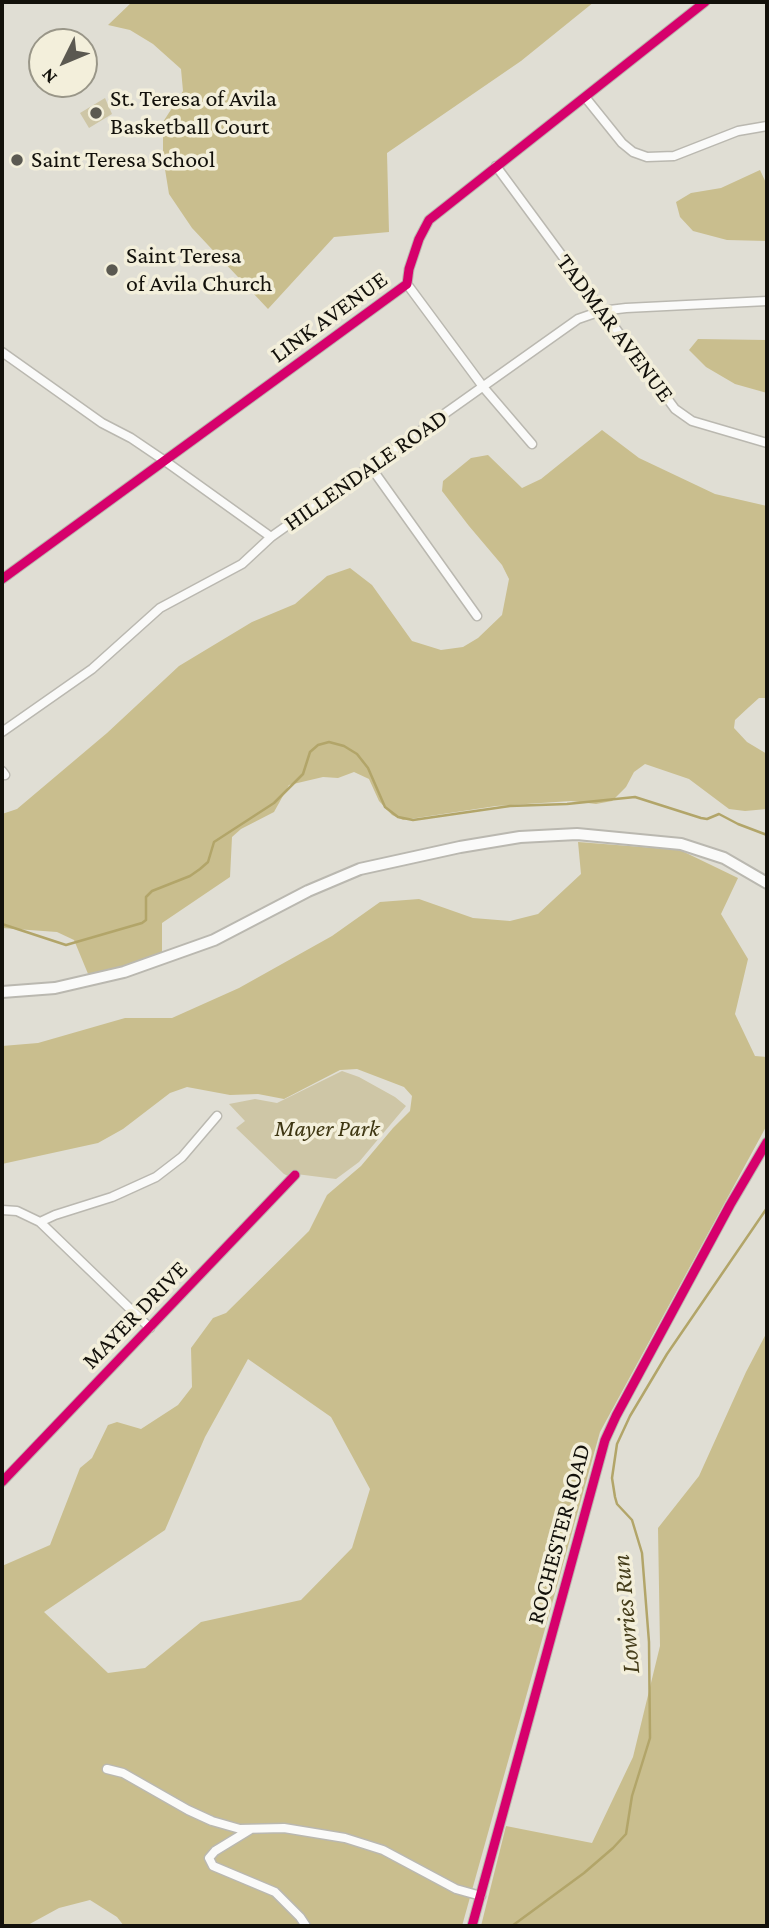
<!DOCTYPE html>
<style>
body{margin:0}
#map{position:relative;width:769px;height:1928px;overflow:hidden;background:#e0ded4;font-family:"Crimson Pro",serif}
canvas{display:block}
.frame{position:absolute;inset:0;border:4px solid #13110b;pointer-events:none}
.north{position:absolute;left:28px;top:28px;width:70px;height:70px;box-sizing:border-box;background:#f3efdb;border:2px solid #999688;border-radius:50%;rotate:227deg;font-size:19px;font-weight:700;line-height:28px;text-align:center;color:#13110b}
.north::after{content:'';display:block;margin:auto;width:24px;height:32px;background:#5b5951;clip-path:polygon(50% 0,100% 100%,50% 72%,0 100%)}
</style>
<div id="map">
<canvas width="769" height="1928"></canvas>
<div class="frame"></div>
<div class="north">N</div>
</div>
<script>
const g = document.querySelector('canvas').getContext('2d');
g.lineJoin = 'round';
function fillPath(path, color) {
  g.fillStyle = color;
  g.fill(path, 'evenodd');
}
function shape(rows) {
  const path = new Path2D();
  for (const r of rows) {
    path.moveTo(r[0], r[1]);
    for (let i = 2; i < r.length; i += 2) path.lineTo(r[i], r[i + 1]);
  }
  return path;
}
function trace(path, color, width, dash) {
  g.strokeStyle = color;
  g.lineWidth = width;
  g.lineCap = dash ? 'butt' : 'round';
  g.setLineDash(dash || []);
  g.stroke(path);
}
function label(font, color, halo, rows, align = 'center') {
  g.font = font + ' "Crimson Pro",serif';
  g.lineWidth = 7;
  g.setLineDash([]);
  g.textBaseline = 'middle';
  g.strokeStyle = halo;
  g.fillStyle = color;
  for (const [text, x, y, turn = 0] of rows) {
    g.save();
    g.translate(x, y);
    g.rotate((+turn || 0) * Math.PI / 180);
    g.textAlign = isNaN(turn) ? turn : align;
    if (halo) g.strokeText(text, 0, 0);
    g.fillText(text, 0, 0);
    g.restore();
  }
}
const green = shape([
 [105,98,112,114,89,128,80,113],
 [342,1071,359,1077,395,1097,406,1106,359,1162,336,1179,296,1174,292,1178,284,1174,236,1128,245,1121,229,1104,255,1099,277,1103]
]);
const forest = shape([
 [132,2,594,2,521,61,387,153,389,232,334,237,268,309,192,228,169,194,163,157,163,122,183,91,181,69,153,44,130,30,108,25],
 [760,170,767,185,767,241,727,240,693,231,680,217,676,202,691,193,721,188],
 [698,339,767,340,767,393,735,384,706,367,689,350],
 [602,430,639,458,715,494,767,506,767,698,759,698,749,707,735,720,734,728,747,742,767,754,767,809,745,811,729,809,689,779,645,764,634,772,626,787,612,801,596,804,571,801,496,806,403,820,392,815,379,801,369,779,354,772,338,778,323,777,289,785,274,812,241,829,232,837,230,877,162,923,162,960,91,981,74,940,57,932,2,928,2,814,17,809,107,733,179,666,252,622,295,604,327,576,350,568,372,585,412,641,441,650,463,647,478,638,502,615,509,579,502,565,469,526,442,491,443,481,471,458,488,455,522,488,541,479],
 [578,842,680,850,738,878,721,914,748,959,735,1014,755,1056,767,1057,767,1125,600,1432,462,1926,124,1926,117,1917,90,1900,59,1908,26,1926,2,1926,2,1566,50,1545,80,1468,92,1458,108,1425,117,1422,141,1429,178,1405,192,1387,191,1348,213,1318,226,1313,309,1231,327,1195,361,1166,393,1128,410,1111,412,1096,404,1087,357,1069,340,1070,284,1099,258,1094,230,1095,187,1087,170,1093,123,1129,98,1143,2,1164,2,1046,38,1043,125,1018,172,1018,239,988,332,936,380,902,419,899,473,918,510,921,538,914,581,874],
 [248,1359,331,1417,370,1489,352,1548,301,1600,201,1622,145,1668,108,1673,44,1612,165,1530,205,1437],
 [767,1332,767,1926,481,1926,506,1826,592,1843,633,1757,660,1646,658,1528,699,1476,746,1372]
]);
const stream = shape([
 [2,924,66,945,142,923,146,920,146,897,152,891,190,876,200,869,208,862,214,842,274,803,303,774,310,752,318,745,329,742,344,746,357,754,368,768,385,807,398,817,413,820,510,806,567,804,635,797,701,818,707,819,719,814,738,824,767,835],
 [512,1926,584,1873,613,1848,626,1834,632,1796,650,1738,649,1642,642,1553,632,1520,617,1504,615,1497,612,1478,617,1444,630,1416,667,1354,767,1208]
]);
const minor = shape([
 [585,97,622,143,633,152,647,157,674,156,738,131,767,126],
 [496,166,675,409,692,421,767,443],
 [407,284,484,388,532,444],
 [2,352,102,423,131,438,165,461,271,537],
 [370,466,477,616],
 [2,579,407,284,409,269,419,239,429,220,705,2],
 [2,732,92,669,160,608,242,564,271,537,578,319,601,311,626,308,767,301],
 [2,771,5,775],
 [2,1210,17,1211,40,1222,150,1328],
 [40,1222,55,1215,112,1197,156,1177,182,1157,217,1116],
 [2,1482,295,1175],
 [107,1769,123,1773,188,1810,212,1821,240,1829,284,1828,345,1838,383,1850,456,1889,481,1896],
 [251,1829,215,1851,209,1858,213,1866,275,1892,300,1917,306,1926],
 [472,1926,605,1440,616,1416,730,1205,767,1142]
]);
const major = shape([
 [2,992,55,988,124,972,214,940,308,891,360,869,460,847,520,837,577,834,681,844,724,858,767,883]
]);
const cycleway = shape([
 [2,579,407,284,409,269,419,239,429,220,705,2],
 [2,1482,295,1175],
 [472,1926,605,1440,616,1416,730,1205,767,1142]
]);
const markers = [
 [96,113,7,"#5b5951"],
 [17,160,7,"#5b5951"],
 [112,270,7,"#5b5951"]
];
const poiNames = [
 ["St. Teresa of Avila",110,99],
 ["Basketball Court",110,127],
 ["Saint Teresa School",31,160],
 ["Saint Teresa",126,256],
 ["of Avila Church",126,284]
];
const streetNames = [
 ["LINK AVENUE",329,317,-36],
 ["TADMAR AVENUE",615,328,53],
 ["HILLENDALE ROAD",366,470,-35],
 ["MAYER DRIVE",135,1315,-46],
 ["ROCHESTER ROAD",559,1534,-75]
];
const parkNames = [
 ["Mayer Park",327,1129]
];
const waterNames = [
 ["Lowries Run",626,1614,-95]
];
fillPath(green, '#cec6a6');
fillPath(forest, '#c9be8e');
trace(stream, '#b2a569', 2.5);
trace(minor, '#bab8b0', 11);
trace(major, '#bab8b0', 14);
trace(minor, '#fafaf9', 8);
trace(major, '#fafaf9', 10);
trace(cycleway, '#d6006c', 9);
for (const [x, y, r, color] of markers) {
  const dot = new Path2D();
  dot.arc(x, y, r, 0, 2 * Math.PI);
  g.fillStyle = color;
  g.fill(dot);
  trace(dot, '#f3efdb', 2.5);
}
label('24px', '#13110b', '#f3efdb', poiNames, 'left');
label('24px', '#13110b', '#f3efdb', streetNames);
label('italic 24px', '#3d3511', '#f3efdb', parkNames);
label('italic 26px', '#463e1b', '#f3efdb', waterNames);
</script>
